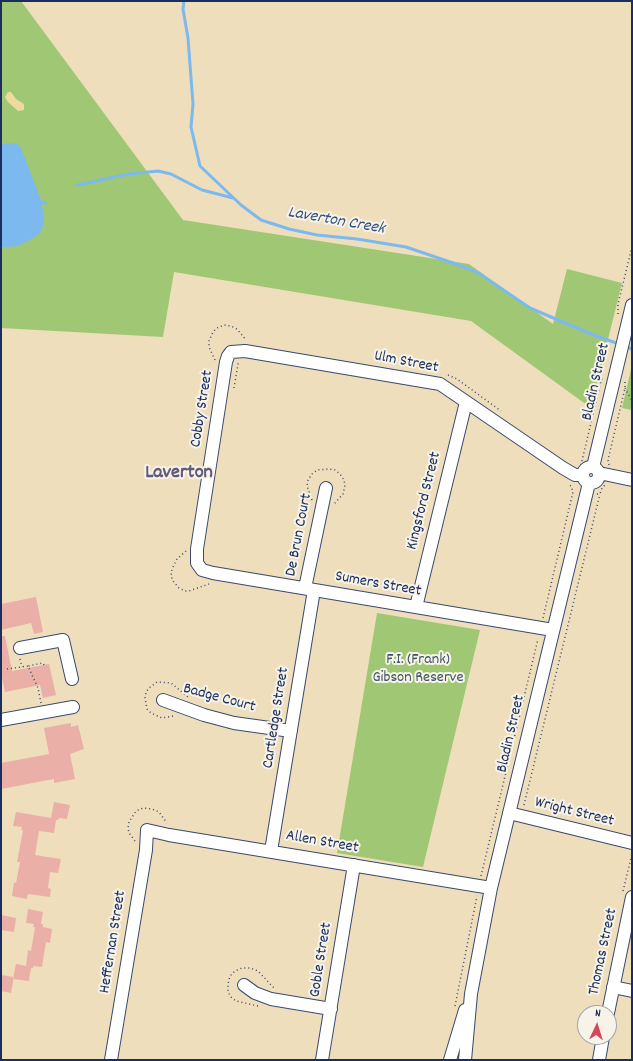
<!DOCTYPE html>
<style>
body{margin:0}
#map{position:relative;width:633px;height:1061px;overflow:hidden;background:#eedebc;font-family:Dekko,sans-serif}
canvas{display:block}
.frame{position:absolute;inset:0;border:2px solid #1b2f5e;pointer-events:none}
.north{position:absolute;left:577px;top:1005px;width:40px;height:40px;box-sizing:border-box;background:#f7f3e8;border:1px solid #9fa5b1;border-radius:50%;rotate:4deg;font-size:11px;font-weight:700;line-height:16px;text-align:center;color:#1b2f5e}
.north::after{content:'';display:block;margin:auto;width:14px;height:18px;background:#d1495b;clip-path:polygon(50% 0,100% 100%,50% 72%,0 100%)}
</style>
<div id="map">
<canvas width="633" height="1061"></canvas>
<div class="frame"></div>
<div class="north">N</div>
</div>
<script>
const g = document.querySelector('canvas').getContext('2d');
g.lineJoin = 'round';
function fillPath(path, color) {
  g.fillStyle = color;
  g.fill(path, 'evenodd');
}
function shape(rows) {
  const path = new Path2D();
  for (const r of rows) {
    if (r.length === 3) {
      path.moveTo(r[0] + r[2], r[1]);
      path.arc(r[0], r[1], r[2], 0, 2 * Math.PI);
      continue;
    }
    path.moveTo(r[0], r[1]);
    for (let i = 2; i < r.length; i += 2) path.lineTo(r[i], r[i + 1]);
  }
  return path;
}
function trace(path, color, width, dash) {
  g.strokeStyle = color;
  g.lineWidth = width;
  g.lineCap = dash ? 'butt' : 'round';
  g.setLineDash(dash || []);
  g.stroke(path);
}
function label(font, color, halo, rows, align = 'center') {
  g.font = font + ' Dekko,sans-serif';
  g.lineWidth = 4;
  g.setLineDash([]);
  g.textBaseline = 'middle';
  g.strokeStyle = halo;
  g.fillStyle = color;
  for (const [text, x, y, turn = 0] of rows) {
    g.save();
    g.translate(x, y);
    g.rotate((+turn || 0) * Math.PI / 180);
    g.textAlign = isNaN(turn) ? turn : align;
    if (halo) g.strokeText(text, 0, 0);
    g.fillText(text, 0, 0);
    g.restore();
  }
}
const green = shape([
 [1,1,21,1,183,220,469,264,553,324,567,269,622,283,591,408,471,321,174,272,163,337,1,328],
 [632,365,632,410,622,408],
 [377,613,480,630,423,867,337,853]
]);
const sand = shape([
 [8,92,11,92,16,99,24,104,24,110,18,111,8,102,5,97]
]);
const water = shape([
 [7,143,17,144,21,148,41,200,44,218,43,226,40,233,30,240,17,246,7,247,1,247,1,145]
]);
const stream = shape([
 [184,1,183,9,188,38,193,104,191,127,200,166,241,205,261,220,289,229,317,235,357,239,406,247,453,263,477,272,530,308,591,334,619,344],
 [77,185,128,174,158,171,171,174,202,190,233,198],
 [38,201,46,203],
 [625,346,632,349]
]);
const building = shape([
 [36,597,43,632,34,634,31,623,1,630,1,604],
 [1,636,5,636,12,671,49,664,56,695,43,698,40,685,5,692,1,673],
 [71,723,71,727,78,725,84,749,70,754,75,779,54,783,54,779,1,789,1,763,49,754,44,728],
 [54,802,70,805,67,819,59,818,58,820,56,820,54,833,39,831,35,855,61,859,58,873,50,872,48,888,51,889,50,897,28,894,27,899,12,896,14,882,16,883,20,862,17,862,23,830,21,830,22,827,13,826,16,812,51,818],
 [28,909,43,912,41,924,43,924,43,927,52,929,50,943,46,942,42,967,33,966,33,968,31,968,29,981,13,979,16,964,26,966,28,950,31,951,35,927,33,927,34,924,26,923],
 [1,915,16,918,14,932,1,930],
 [1,975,14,977,11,993,1,991]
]);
const path = shape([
 [618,314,618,304,632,247],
 [215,360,209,347,209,341,213,332,217,328,224,325,231,326,237,329,246,340],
 [448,375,457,379,501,411],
 [234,388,238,364,239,363],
 [625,388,632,401],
 [581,465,601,381,603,376],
 [609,465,608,460,625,388,625,381],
 [597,494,600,494,602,488,605,485],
 [312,500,307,486,308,480,312,474,317,470,328,469,335,470,340,474,344,480,345,485,343,494,334,504],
 [186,551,177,559,172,569,171,576,173,581,179,588,185,591,189,591,209,584],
 [543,618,573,492,571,486,569,485],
 [20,659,22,667],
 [7,669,28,666],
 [41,703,38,688,28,666,43,663,44,665],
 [173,716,162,718,151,713,147,709,145,698,146,692,149,688,157,682,171,683,188,697],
 [524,805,600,494],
 [135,841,129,833,128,828,129,822,136,811,143,808,152,809,159,812,167,823],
 [481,876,538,639],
 [623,891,632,854],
 [258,1006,236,1001,231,997,228,992,228,984,230,976,235,971,242,968,250,968,258,971,274,988],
 [455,1006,477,896]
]);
const minor = shape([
 [231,352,228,356,226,362,197,549,197,563,202,570,213,573,553,630],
 [231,352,245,351,440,384,563,468,575,475,583,475],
 [591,475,8],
 [593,467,632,305],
 [599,473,632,480],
 [305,588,326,488],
 [416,607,466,402],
 [20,648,63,640,72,679],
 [163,700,204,715,234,723,291,731],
 [1,720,73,707],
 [509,813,632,843],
 [271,851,314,590],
 [244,985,255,993,271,999,331,1009],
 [613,987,632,991],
 [608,1013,632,897],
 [111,1060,146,850,147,830,169,835,491,888],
 [322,1060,354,865],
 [450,1060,465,1010],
 [465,1060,471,994,491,888,589,483],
 [599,1060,603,1037]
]);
const streetNames = [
 ["Ulm Street",406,363,11],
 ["Bladin Street",597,382,-77],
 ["Cobby Street",203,409,-81],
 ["Kingsford Street",425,501,-76],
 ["De Brun Court",300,535,-79],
 ["Sumers Street",378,585,10],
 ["Badge Court",219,699,15],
 ["Cartledge Street",277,718,-81],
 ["Bladin Street",512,734,-77],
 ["Wright Street",574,813,14],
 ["Allen Street",322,843,10],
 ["Heffernan Street",114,942,-81],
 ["Thomas Street",604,952,-78],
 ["Goble Street",322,960,-81]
];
const parkNames = [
 ["F.I. (Frank)",418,661],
 ["Gibson Reserve",418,679]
];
const waterNames = [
 ["Laverton Creek",336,222,10]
];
const districtNames = [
 ["Laverton",179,474]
];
fillPath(green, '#a0c874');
fillPath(sand, '#eeda9e');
fillPath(water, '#7cb9ee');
trace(stream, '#7cb9ee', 3);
fillPath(building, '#eab0a7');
trace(minor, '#3b496c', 14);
trace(path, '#3b496c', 1.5, [1, 3]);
trace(minor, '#fff', 12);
label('16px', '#1b2f5e', '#f7f3e8', streetNames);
label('16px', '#3c5564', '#f7f3e8', parkNames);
label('italic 17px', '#335282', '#f7f3e8', waterNames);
label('bold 20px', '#635c78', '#f7f3e8', districtNames);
</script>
